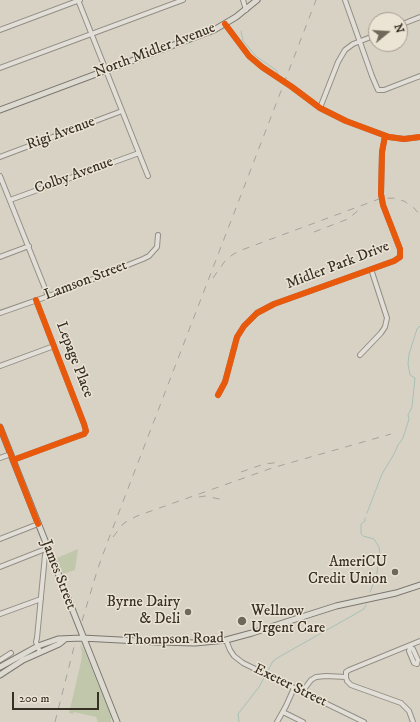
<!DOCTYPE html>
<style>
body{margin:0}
#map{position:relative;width:420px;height:722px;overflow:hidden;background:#d8d2c5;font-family:"IM FELL DW Pica",serif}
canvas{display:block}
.north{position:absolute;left:368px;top:12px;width:40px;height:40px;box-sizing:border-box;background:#ebe4d4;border:1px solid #a39b8e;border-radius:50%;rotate:72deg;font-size:11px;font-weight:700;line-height:16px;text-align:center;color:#372e24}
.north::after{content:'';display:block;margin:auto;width:14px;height:18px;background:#6f675c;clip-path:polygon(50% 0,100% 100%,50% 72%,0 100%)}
.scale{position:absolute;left:12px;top:692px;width:87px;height:18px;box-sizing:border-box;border:2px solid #372e24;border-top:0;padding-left:5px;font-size:12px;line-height:14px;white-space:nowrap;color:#372e24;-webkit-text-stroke:3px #ebe4d4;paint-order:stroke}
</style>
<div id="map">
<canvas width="420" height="722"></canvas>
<div class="north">N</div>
<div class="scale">200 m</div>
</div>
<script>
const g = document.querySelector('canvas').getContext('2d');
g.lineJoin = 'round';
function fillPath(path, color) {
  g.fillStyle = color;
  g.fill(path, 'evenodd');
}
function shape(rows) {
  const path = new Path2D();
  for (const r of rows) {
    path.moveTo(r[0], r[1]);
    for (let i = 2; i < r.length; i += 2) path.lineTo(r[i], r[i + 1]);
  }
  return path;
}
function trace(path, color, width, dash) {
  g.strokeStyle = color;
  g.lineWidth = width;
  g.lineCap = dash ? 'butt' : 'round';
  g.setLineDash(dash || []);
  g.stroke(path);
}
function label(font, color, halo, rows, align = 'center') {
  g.font = font + ' "IM FELL DW Pica",serif';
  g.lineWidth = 3;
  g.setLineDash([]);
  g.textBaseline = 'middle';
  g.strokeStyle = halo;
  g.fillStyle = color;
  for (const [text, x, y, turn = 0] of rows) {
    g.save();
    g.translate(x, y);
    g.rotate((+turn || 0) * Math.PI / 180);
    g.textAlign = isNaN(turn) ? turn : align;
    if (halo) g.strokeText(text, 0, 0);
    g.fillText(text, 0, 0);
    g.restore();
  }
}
const green = shape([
 [78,549,75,570,63,574,57,558],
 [80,644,84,650,111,716,111,722,98,722,96,717,74,712,73,714,69,713,81,662,82,653]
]);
const stream = shape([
 [241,31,243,41,257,57,276,70,278,74],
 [367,513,382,474,394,454,398,445,403,438,409,419,408,415,412,407,415,378,410,375,408,364,409,354,417,329,420,326],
 [365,518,365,521,361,524,361,534,363,536,374,539,379,547,380,554,376,578,370,592],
 [267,672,273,661,279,657,364,609,366,605],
 [239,722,238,714,259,687,265,676]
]);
const minor = shape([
 [78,0,148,176],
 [243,0,246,10],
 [345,0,372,76,378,90,384,90,420,76],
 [225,24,249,56,262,67,292,87,320,108,346,121,389,137,404,139,420,137],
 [400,25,420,17],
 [0,30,80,0],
 [0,68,183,0],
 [320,108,338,62,345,50,353,44,376,35],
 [0,157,122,111],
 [0,176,48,296],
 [10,200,139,153],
 [0,257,29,246],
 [0,313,63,291,143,259,149,256,157,247,158,235],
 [360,355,381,333,385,327,387,318,371,269],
 [0,366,54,346],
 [218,395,225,382,237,337,244,326,257,313,274,304,394,261,400,257,400,249,383,205,381,194,382,152,385,136],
 [0,458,11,454],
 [13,460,70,439,84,434,86,431,84,424,36,300],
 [0,539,38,524],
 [0,567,48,548],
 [0,614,41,599],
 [226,640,230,650,234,656,243,663,364,722],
 [409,646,410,648,413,649,418,660,417,664],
 [410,648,409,651,414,663,417,664],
 [40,652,36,642,37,638,45,555,48,548],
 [0,660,11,653],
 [346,677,346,672,349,670,420,641],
 [302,692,311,680,316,677,326,676,346,677,347,681,351,685,401,703,409,711,413,722],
 [283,712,303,722],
 [277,722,286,706,294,688]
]);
const major = shape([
 [0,110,214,30,236,17,257,0],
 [0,427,117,722],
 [0,667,38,646,58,639,82,638,158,642,195,643,226,640,252,633,336,606,396,593,420,585],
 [0,675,23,660,59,644,64,640]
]);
const rail = shape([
 [314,232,348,219,361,208],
 [213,278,225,261,232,255,239,251,379,199,393,198,404,201,414,208,420,215],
 [241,472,264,464,282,462],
 [199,497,205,496,224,500],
 [113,537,124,523,137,516,272,468,391,434],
 [82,621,98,568,109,538,316,0],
 [55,722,75,643]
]);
const cycleway = shape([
 [225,24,249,56,262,67,292,87,320,108,346,121,389,137,404,139,420,137],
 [218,395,225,382,237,337,244,326,257,313,274,304,394,261,400,257,400,249,383,205,381,194,382,152,385,136],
 [0,427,38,524],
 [13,460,70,439,84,434,86,431,84,424,36,300]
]);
const markers = [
 [395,572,4,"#6f675c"],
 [188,612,4,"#6f675c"],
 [242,621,5,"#6f675c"]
];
const streetNames = [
 ["North Midler Avenue",155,51,-21],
 ["Rigi Avenue",61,134,-20],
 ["Colby Avenue",74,176,-20],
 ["Midler Park Drive",338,266,-21],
 ["Lamson Street",86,281,-21],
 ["Lepage Place",74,360,69],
 ["James Street",58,575,69],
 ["Thompson Road",174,640,-1],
 ["Exeter Street",290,686,26]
];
const poiNames = [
 ["AmeriCU",387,563],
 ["Credit Union",387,580],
 ["Byrne Dairy",180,603],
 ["& Deli",180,620],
 ["Wellnow",251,612,"left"],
 ["Urgent Care",251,629,"left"]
];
fillPath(green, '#c1c7aa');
trace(stream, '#a8c0b6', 1);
trace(minor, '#938e85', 6);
trace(major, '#7c7870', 7);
trace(minor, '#e2dfd8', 4);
trace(major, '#dddad2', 5);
trace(rail, '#a5a29c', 1, [7, 7]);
trace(cycleway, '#e8590c', 6);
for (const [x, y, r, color] of markers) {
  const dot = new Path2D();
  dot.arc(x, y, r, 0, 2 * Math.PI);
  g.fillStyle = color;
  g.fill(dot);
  trace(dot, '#ebe4d4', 1.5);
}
label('15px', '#372e24', '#ebe4d4', streetNames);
label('15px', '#372e24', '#ebe4d4', poiNames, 'right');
</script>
